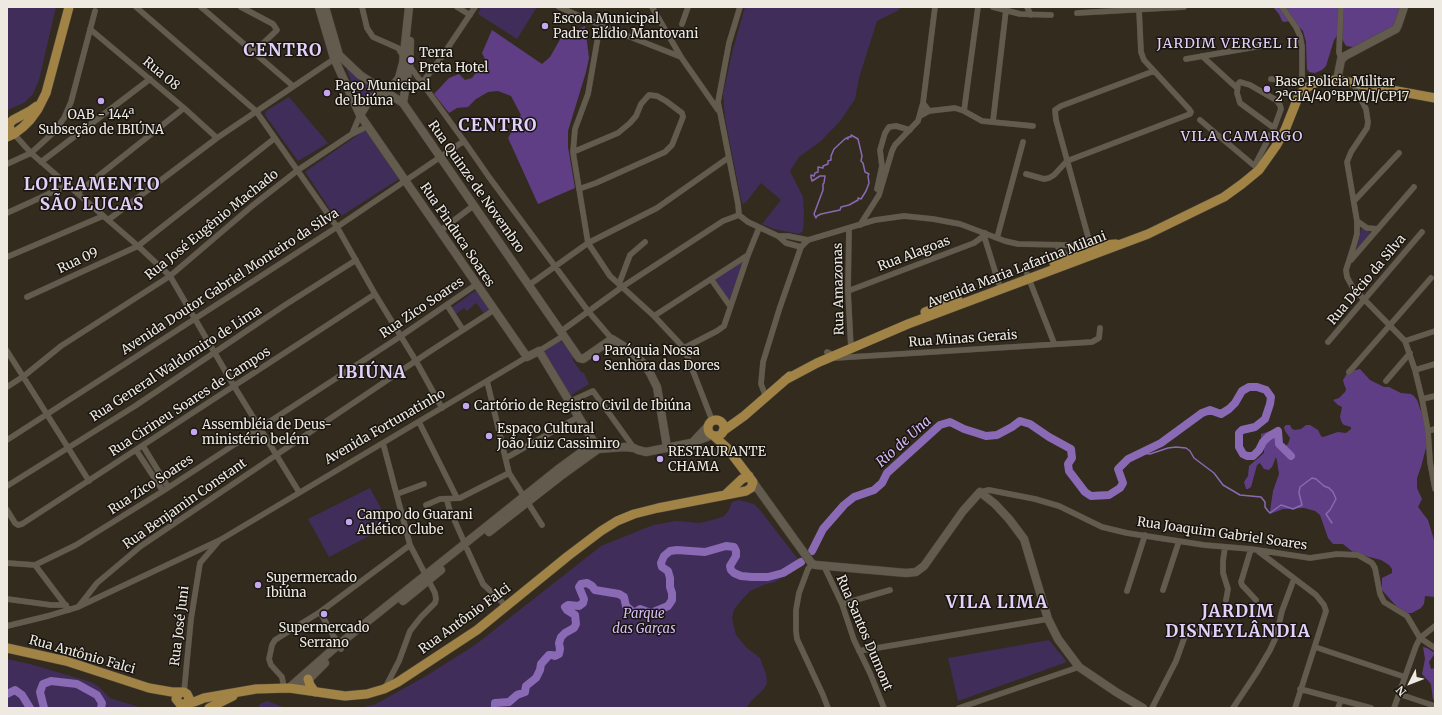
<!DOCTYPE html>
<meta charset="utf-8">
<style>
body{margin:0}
#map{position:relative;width:1442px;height:715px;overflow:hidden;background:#332b1e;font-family:Merriweather,serif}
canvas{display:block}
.frame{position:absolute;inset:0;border:8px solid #eee9e1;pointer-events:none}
.north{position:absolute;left:1390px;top:663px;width:40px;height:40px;-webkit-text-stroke:3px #18140f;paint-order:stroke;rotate:228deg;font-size:11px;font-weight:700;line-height:16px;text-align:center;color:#eee9e1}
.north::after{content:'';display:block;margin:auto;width:14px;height:18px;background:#eee9e1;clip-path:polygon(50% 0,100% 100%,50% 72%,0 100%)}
</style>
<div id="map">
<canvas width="1442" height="715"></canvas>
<div class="frame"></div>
<div class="north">N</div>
</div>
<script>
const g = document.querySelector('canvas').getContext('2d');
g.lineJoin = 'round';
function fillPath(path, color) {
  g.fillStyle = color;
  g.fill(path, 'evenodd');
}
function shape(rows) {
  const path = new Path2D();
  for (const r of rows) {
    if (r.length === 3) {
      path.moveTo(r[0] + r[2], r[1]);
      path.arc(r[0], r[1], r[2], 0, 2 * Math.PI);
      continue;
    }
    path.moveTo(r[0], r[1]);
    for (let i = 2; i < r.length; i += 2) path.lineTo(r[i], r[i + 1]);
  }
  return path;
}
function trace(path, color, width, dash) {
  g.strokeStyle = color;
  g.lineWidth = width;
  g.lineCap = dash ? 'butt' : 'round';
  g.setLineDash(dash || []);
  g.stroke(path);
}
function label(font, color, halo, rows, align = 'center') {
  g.font = font + ' Merriweather,serif';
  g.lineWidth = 3;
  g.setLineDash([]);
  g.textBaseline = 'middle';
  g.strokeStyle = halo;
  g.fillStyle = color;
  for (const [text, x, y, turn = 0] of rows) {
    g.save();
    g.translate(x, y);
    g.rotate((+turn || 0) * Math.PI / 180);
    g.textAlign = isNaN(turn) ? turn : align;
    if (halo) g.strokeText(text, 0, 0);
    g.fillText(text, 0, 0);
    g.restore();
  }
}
const green = shape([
 [7,7,56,7,39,80,33,94,24,103,7,110],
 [481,7,537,7,517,39,478,14],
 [745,7,901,7,899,10,877,21,859,78,855,99,841,120,821,141,799,157,790,171,803,197,804,214,803,231,799,234,774,229,762,224,781,200,761,183,746,202,743,204,741,199,725,118,723,94,733,49],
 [346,68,348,68,376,91,369,95,361,104],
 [289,97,328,143,298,161,265,115,266,111],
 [365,130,399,179,338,218,333,214,306,173,306,171],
 [1363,228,1370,232,1369,235,1358,249,1357,248,1361,229],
 [741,262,743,264,731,298,729,300,714,279],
 [475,291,479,292,491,309,484,313,476,303,467,311,464,308,456,314,451,308],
 [560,340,575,357,572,359,581,372,584,373,589,384,568,397,540,351],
 [370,488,390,525,329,557,308,519],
 [739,500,754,504,760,510,797,558,799,567,775,582,766,584,750,591,739,603,734,610,732,618,736,635,747,648,760,658,766,674,767,683,763,690,752,700,746,708,358,708,374,705,426,676,475,645,601,546,653,525,676,521,700,523,716,519,724,516,729,510,732,502],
 [1049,640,1067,662,958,701,948,658],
 [7,659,30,664,91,682,98,686,110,698,142,708,7,708],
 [267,701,275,704,285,708,258,708,260,704]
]);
const forest = shape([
 [1273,7,1401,7,1395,25,1389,31,1361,45,1353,47,1346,46,1341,37,1337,36,1334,40,1326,66,1322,70,1315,73,1309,72,1307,69,1306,42,1303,31,1300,28,1294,25,1290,21,1284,22,1282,21,1279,14],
 [585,26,589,58,586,72,568,131,568,147,575,188,538,204,508,138,521,115,511,96,498,91,488,92,476,99,468,107,457,108,449,113,434,94,449,78,459,74,465,80,472,78,477,71,487,63,482,53,492,30,542,64,550,57,562,36],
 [1351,367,1352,371,1360,369,1370,380,1384,387,1389,387,1401,393,1411,394,1414,396,1417,400,1426,425,1427,444,1421,467,1417,478,1417,488,1422,499,1418,507,1428,520,1435,543,1435,597,1425,596,1424,604,1421,608,1412,613,1407,613,1397,607,1382,590,1382,578,1392,573,1392,569,1389,565,1381,560,1354,553,1343,544,1333,544,1328,538,1320,515,1315,511,1304,508,1283,509,1270,514,1270,511,1273,491,1279,474,1277,461,1276,457,1272,467,1269,470,1264,469,1260,463,1257,465,1251,487,1248,489,1246,489,1244,482,1248,476,1249,466,1264,453,1264,450,1261,444,1261,434,1270,431,1276,428,1282,445,1285,446,1288,444,1290,438,1285,431,1284,427,1286,425,1290,425,1292,429,1295,430,1301,429,1306,425,1310,425,1318,430,1321,436,1323,437,1338,432,1346,433,1351,429,1351,427,1344,425,1342,423,1340,417,1342,407,1338,405,1333,400,1339,398,1345,392,1346,389,1344,384,1343,380],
 [1423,647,1427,648,1435,653,1429,662,1431,669,1435,668,1435,699,1433,700,1431,684,1422,674,1425,659]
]);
const stream = shape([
 [851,135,858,139,862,156,861,161,863,163,865,172,869,174,868,176,869,183,866,191,861,199,858,198,858,200,849,205,841,207,840,210,821,214,817,216,816,218,814,214,823,190,823,184,824,183,825,176,820,176,812,181,811,177,811,175,814,176,815,173,818,172,818,167,823,168,823,166,828,164,828,161,831,160,831,156,834,149,846,138,848,139,848,137,851,137,851,135],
 [1141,453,1150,454,1168,448,1176,447,1186,448,1190,451,1194,458,1214,473,1223,485,1240,495,1261,497,1265,502,1265,507,1268,511,1270,513,1281,505,1293,509,1302,505,1299,493,1300,487,1312,478,1316,479,1324,486,1329,488,1333,492,1336,499,1330,510,1326,514,1332,523]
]);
const river = shape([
 [812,551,823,529,844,505,854,497,874,490,882,483,887,473,940,425,950,422,964,429,986,436,997,435,1012,427,1020,421,1030,424,1049,437,1071,449,1072,458,1068,464,1069,471,1085,492,1091,496,1109,495,1120,488,1123,483,1118,469,1128,459,1161,443,1202,413,1210,410,1221,414,1229,409,1235,403,1242,391,1249,387,1257,387,1266,390,1271,397,1270,404,1265,419,1255,427,1242,430,1239,433,1239,447,1243,454,1247,456,1253,456,1259,450,1263,442,1268,437,1278,431,1279,444,1291,456],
 [7,694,15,690,22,695,30,708],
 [44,708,40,692,43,684,51,681,77,684,97,695,102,703,101,708],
 [495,708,495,703,509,702,517,695,525,692,526,686,536,678,540,670,541,664,549,655,552,655,555,656,559,654,560,649,559,643,561,637,565,633,574,628,576,624,575,615,567,610,565,607,568,605,579,606,583,603,584,599,579,587,581,584,587,583,592,586,595,590,619,594,624,597,626,606,634,613,640,609,651,613,668,606,672,600,672,593,670,587,670,578,668,571,662,567,661,563,664,556,670,551,677,550,705,552,726,546,734,547,736,551,736,556,730,566,731,570,734,573,741,576,752,577,768,577,783,573,801,562]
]);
const street = shape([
 [136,7,256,111,337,227,375,294,416,361,442,408],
 [201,7,293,86],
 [241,7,273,24,277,30,275,32,254,52],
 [362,7,367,28,373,37,398,48,403,56],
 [457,7,470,15],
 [559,7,600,25,681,57],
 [652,7,681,57,718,110],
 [740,7,729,43,718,102,738,204,739,215,748,222,778,236,786,243,801,247],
 [993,7,1020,14,1051,15],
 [1027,7,1031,15],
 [1282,7,1296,27,1300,36,1302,46,1302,82,1305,89],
 [1341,7,1339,52,1341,60],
 [1077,13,1184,7],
 [682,24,688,7],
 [600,25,588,94,575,129,573,152,588,243,610,276,654,316,684,348,712,420],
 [90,29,184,108,217,138],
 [1202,56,1237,88],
 [1186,59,1261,46],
 [409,65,464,141,489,177,588,311,612,339],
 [1271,79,1302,82],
 [422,83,441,58,475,7],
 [1353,83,1366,109,1368,122,1367,128,1351,152,1347,162,1357,221,1357,234,1354,245,1346,270,1347,277,1353,288,1405,341,1415,370,1422,399,1428,431,1430,462,1435,489],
 [929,111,923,103,935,7],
 [964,111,978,7],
 [920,116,929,111,955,108,964,111,982,121,1033,126],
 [1200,120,1257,168],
 [993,121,1006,10],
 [14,134,31,153,138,246,170,276,234,386,299,492],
 [352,134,360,115],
 [573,152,618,133,630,123,636,116,641,104,649,95,657,96,666,101,682,113,683,117,672,145,665,152,596,183,579,189],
 [41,162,150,79],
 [7,164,31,153,54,132,64,118,71,102,95,11],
 [1255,165,1274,128,1281,109,1280,105,1276,100,1250,85,1240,82,1238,84,1237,93,1240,103,1274,128],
 [1026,174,1044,179,1049,178,1054,175,1067,161,1190,114,1191,112,1189,109,1144,60,1141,52,1139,9],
 [877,189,882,166,880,150,885,133,889,127,896,126,910,130],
 [77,193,184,108],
 [1354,201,1399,153],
 [7,213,68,185],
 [108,220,217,138,337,57],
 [1357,221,1367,228,1378,229],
 [860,225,879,195,892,151,895,145,918,121,923,103],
 [849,229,848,291,851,349],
 [440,231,473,206],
 [985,233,985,239,999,284],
 [778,236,788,236,808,240],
 [997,238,1023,142],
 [1056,245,1064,253,1069,260],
 [1092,251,1056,120,1055,110,1061,106,1154,71],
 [7,257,103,216],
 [1351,260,1414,187],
 [1027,274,1054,343],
 [711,279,730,306],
 [619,284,630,255,645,242],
 [529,285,588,243,657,208,728,158],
 [848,291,974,243,981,238,985,233],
 [27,297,138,246,275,138],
 [447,305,463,330],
 [654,316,748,255],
 [560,332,622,287,723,221,739,215],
 [1405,341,1435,331],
 [1328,342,1422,232],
 [684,348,717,331,724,326,748,255,759,228],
 [7,351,89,481],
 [539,351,563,336],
 [827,352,836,356],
 [835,358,1092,342,1099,338,1100,328],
 [1415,370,1435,364],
 [1349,372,1431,278],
 [487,381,509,473,542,525],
 [1386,381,1410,353],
 [7,387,24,376,61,346,170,276,252,206,298,170,352,134,368,126],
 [766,397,761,384,763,362,780,307,801,247,808,240,875,220,904,216,933,219,960,224,1005,241,1018,244,1067,245,1085,250],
 [1422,399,1435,396],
 [569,402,593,391,634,448],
 [419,422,457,498],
 [1428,431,1435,429],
 [7,440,337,227,464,141],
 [383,443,410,545,435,593,436,599,435,603,421,617,410,631,399,661,385,688],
 [143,446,168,487],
 [136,450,163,491],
 [506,458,578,417],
 [7,486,135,406,285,305,356,260],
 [980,492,989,490,1035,499,1059,506,1102,527,1127,533,1204,545,1251,549,1310,558,1337,554,1358,555,1372,563,1375,568,1380,594,1384,602,1407,616,1420,638,1435,648],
 [397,494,424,484],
 [447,500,449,508,465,544],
 [426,505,440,499,460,498,509,473],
 [7,510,15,523,18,525,22,524,375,294],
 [1225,547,1223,561,1223,573,1228,589,1226,600],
 [467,549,483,584,506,606],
 [1251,549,1241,582,1242,585,1256,600],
 [1258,551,1316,595,1324,605,1326,611,1295,708],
 [7,563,35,565,69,610],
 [812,564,808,569,799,593,796,610,796,631,797,639,823,695,828,708],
 [35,565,76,545,163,491,401,336,477,284],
 [824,566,842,604,854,640,870,673,884,708],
 [1163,590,1179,541],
 [1127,591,1145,535],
 [7,599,51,605,66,605],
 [842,604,890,590],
 [79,606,97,583,141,546,429,352,494,310],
 [320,612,341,649],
 [7,626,48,616,78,607,220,540,527,357],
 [1315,647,1405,677],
 [859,651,1048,619],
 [284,688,282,677,271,665,269,659,272,645,275,640,320,612,410,545],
 [1300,689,1371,708],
 [184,692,191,619,200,563,218,542],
 [1399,694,1435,706],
 [959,708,1079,667],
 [1152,708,1176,661,1185,636,1189,633,1194,631,1211,634],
 [1233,708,1257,672,1270,650,1276,637,1282,611,1294,579],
 [1338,708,1341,700],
 [1394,708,1416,646,1420,638,1435,626]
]);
const secondary = shape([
 [319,7,334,58,360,115,527,357,539,351,598,449],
 [325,7,339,55,360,75,403,103,579,358,583,359,612,339,628,349,643,363,650,373,657,387,667,447],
 [1337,80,1341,60,1345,56,1396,29,1398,25,1404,7],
 [403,103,409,65,410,41],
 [360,115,370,99,378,94,386,92,391,88,399,78,403,63,409,7],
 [694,441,707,427],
 [598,449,625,447,634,448,638,450,646,452,691,443,712,435],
 [753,482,812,564,816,565,906,573,916,572,924,566,963,511,980,492,995,504,1009,519,1024,539,1048,619,1058,639,1079,667,1116,692,1143,708],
 [489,532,562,475,598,449],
 [403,601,441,570],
 [289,688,338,645,557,470,594,443],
 [299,689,325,663]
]);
const primary = shape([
 [14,134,11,131,9,126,10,123,13,120,30,111,37,106],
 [7,137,14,134,23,127,30,120,38,109,46,93,69,7],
 [1054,263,1094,247,1103,245,1116,244],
 [925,312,958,300],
 [785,380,817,363,908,324,1148,234,1224,197,1242,184,1259,170,1276,146,1285,130,1299,95,1305,89,1315,83,1322,81,1337,80,1435,98],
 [716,428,8],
 [723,431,744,416,790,376],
 [725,495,742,479,749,476],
 [7,648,66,661,149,688,172,692,184,692,187,694,189,698,188,702,184,704,180,704,176,699,177,696,181,692],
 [308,679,310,685,315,692],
 [186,704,194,702,204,698,256,689,289,688,345,696,367,694,384,689,398,682,477,630,568,556,601,531,617,521,634,514,658,508,746,491,751,488,753,482,727,448,714,436],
 [209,708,233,696]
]);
const markers = [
 [545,26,4,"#c5a6f0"],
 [411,60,4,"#c5a6f0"],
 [1267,89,4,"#c5a6f0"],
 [327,93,4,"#c5a6f0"],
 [101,101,4,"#c5a6f0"],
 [596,358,4,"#c5a6f0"],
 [466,406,4,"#c5a6f0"],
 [194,432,4,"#c5a6f0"],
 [489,436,4,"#c5a6f0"],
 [660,459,4,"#c5a6f0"],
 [349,522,4,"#c5a6f0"],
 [258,585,4,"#c5a6f0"],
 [324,614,4,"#c5a6f0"]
];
const poiNames = [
 ["Escola Municipal",553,19],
 ["Padre Elídio Mantovani",553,34],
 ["Terra",419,53],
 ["Preta Hotel",419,68],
 ["Base Policia Militar",1275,82],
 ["2ªCIA/40°BPM/I/CP17",1275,97],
 ["Paço Municipal",335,86],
 ["de Ibiúna",335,101],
 ["OAB - 144ª",101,115,"center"],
 ["Subseção de IBIÚNA",101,130,"center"],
 ["Paróquia Nossa",604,351],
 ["Senhora das Dores",604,366],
 ["Cartório de Registro Civil de Ibiúna",474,406],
 ["Assembléia de Deus-",202,425],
 ["ministério belém",202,440],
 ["Espaço Cultural",497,429],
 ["João Luiz Cassimiro",497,444],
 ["RESTAURANTE",668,452],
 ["CHAMA",668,467],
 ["Campo do Guarani",357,515],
 ["Atlético Clube",357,530],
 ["Supermercado",266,578],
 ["Ibiúna",266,593],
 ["Supermercado",324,628,"center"],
 ["Serrano",324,643,"center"]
];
const streetNames = [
 ["Rua 08",161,74,40],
 ["Rua Quinze de Novembro",476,187,55],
 ["Rua José Eugênio Machado",212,225,-39],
 ["Rua Pinduca Soares",457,235,56],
 ["Rua Alagoas",914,254,-21],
 ["Rua 09",78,261,-25],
 ["Avenida Maria Lafarina Milani",1017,270,-21],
 ["Rua Décio da Silva",1367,280,-50],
 ["Avenida Doutor Gabriel Monteiro da Silva",230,282,-33],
 ["Rua Amazonas",839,289,-91],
 ["Rua Zico Soares",422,308,-34],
 ["Rua Minas Gerais",963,339,-4],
 ["Rua General Waldomiro de Lima",176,364,-33],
 ["Rua Cirineu Soares de Campos",190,402,-33],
 ["Avenida Fortunatinho",385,427,-30],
 ["Rua Zico Soares",151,485,-33],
 ["Rua Benjamin Constant",185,504,-35],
 ["Rua Joaquim Gabriel Soares",1222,534,8],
 ["Rua Antônio Falci",465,619,-36],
 ["Rua José Juni",180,626,-83],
 ["Rua Santos Dumont",864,633,67],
 ["Rua Antônio Falci",82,655,16]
];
const parkNames = [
 ["Parque",644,614],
 ["das Garças",644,629]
];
const neighbourhoodNames = [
 ["JARDIM VERGEL II",1228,44],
 ["VILA CAMARGO",1242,137]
];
const waterNames = [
 ["Rio de Una",904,442,-42]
];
const districtNames = [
 ["CENTRO",283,51],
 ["CENTRO",498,126],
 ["LOTEAMENTO",92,185],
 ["SÃO LUCAS",92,205],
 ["IBIÚNA",372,373],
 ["VILA LIMA",997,603],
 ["JARDIM",1238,612],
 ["DISNEYLÂNDIA",1238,632]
];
fillPath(green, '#412d59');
fillPath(forest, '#5f3e85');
trace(stream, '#8a69b5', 1.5);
trace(river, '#8a69b5', 8);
trace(street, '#4d473c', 6);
trace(secondary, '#4d473c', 9);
trace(primary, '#4d473c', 10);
trace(street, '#635b4d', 5.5);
trace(secondary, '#635b4d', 8);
trace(primary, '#a18346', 9);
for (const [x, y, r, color] of markers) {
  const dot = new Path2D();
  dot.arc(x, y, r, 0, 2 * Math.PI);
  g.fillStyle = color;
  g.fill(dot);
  trace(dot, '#18140f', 1.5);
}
label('13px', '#eee9e1', '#18140f', poiNames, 'left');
label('13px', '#eee9e1', '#18140f', streetNames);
label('italic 13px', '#d7befb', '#18140f', parkNames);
g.letterSpacing = '1px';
label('14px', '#e2d1fb', '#18140f', neighbourhoodNames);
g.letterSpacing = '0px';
label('italic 14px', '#d4bbf9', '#18140f', waterNames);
g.letterSpacing = '1px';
label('bold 17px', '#e2d1fb', '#18140f', districtNames);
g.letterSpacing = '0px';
</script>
